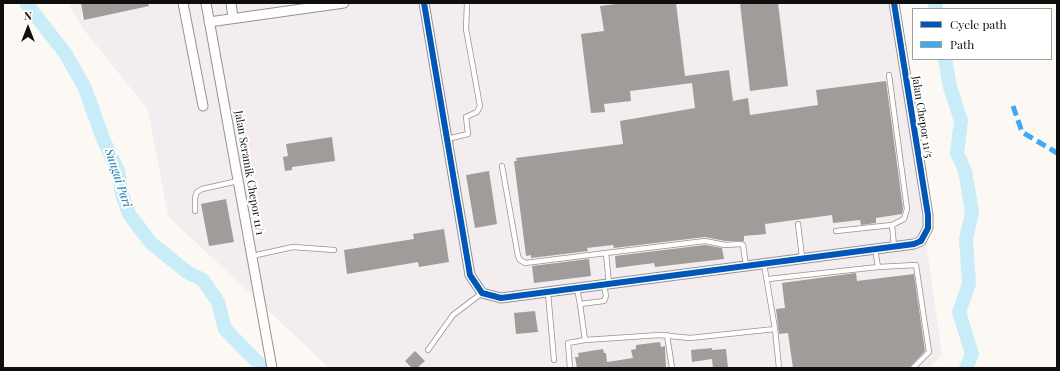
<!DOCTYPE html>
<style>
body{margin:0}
#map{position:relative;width:1060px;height:371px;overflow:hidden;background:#fcf9f4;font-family:"Playfair Display",serif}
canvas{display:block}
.frame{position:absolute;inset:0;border:4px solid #0e0e0e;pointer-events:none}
.legend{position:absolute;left:912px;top:8px;width:140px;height:52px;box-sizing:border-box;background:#fff;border:1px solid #9f9f9f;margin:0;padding:5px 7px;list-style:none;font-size:12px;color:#0e0e0e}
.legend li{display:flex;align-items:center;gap:8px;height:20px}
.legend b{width:20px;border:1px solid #9f9f9f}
.north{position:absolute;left:8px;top:8px;width:40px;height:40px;-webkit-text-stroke:3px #fff;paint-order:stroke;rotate:0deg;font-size:11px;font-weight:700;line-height:16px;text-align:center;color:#0e0e0e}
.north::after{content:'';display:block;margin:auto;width:14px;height:18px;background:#0e0e0e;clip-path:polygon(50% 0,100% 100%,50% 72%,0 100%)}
</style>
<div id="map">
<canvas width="1060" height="371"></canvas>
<div class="frame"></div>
<ul class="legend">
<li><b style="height:5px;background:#0057b8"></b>Cycle path</li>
<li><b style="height:5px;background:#3fa9f5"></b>Path</li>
</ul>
<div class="north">N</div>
</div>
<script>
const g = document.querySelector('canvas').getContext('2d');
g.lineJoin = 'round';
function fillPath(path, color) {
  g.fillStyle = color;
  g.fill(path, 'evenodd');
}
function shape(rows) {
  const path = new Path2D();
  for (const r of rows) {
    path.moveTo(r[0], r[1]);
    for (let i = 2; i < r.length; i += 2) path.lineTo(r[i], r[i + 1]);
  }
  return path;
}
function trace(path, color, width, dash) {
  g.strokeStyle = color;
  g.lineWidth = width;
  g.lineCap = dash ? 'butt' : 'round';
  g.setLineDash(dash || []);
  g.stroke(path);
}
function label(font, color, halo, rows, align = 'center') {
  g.font = font + ' "Playfair Display",serif';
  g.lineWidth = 4;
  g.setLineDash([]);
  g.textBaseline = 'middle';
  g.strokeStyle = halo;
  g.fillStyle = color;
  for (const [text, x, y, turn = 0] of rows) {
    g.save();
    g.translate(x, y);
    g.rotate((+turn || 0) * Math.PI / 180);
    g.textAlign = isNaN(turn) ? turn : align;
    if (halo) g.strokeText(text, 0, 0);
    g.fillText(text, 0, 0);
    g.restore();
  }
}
const industrial = shape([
 [68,3,894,3,928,214,925,234,942,355,929,368,329,368,168,216,148,110,84,30]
]);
const river = shape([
 [26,3,65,53,84,86,104,141,118,171,122,194,129,214,151,243,187,272,203,280,218,302,225,329,263,368],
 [935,3,936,9],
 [945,59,950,87,961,121,957,153,965,171,972,212,966,239,969,284,959,312,972,354,966,368]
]);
const building = shape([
 [81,3,148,3,149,6,84,20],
 [624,3,676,3,685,76,729,70,733,101,748,98,750,115,818,105,816,90,886,81,903,209,902,214,876,218,876,223,861,225,860,220,833,223,832,215,765,224,766,234,744,236,744,241,725,241,705,237,614,248,613,245,587,248,588,251,531,258,531,255,526,256,514,161,517,161,516,158,623,144,620,121,695,108,692,83,630,91,631,101,604,104,605,112,591,113,581,34,604,31,600,6],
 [740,3,778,3,788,86,750,91],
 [332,137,335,161,292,167,292,170,285,171,283,157,288,156,286,144],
 [489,171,497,224,475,228,466,175],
 [226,199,234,242,209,246,201,204],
 [444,229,449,262,419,267,418,262,347,274,344,250,414,239,413,234],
 [705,245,722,248,724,259,655,267,654,263,616,268,615,256],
 [589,259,591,276,534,283,532,266],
 [856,273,857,281,914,274,925,351,909,368,793,368,788,333,779,334,776,309,785,308,782,283],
 [535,311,538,332,516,334,514,313],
 [660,342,661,347,665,346,666,368,577,368,575,357,579,357,578,353,603,349,604,353,606,353,607,362,633,358,631,350,636,349,636,345],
 [712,348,712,350,726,349,728,368,713,368,712,359,692,362,691,350],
 [415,351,425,361,417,368,412,368,405,361]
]);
const lane = shape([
 [889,75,907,209,904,219,892,225],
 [447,139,468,134,466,117,477,112,480,106,466,29,467,3],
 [502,166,518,256,520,260,525,263,606,253],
 [195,211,195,198,197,192,202,189,238,181],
 [798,224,802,257],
 [836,231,892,225,894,246],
 [875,249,878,267],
 [252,256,293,247,334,250],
 [764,264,775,329],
 [768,279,878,267,916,265,929,352,913,368],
 [609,284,606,253,705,241,725,245,741,244,743,245,746,266],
 [577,289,580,304,604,301,606,296,604,285],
 [548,293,554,360],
 [580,304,585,340,660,335,690,338,775,329,779,368],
 [667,335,672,368],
 [428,350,453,315,482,293],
 [570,368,568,343,585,340]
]);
const street = shape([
 [183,3,203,106],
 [206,3,272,368],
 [231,3,233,18],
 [424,3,470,275,482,293,501,298,914,244,921,241,928,228,928,215,894,3],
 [209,22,344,3]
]);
const quiet = shape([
 [1013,106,1022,132,1057,153]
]);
const cycleway = shape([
 [424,3,470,275,482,293,501,298,914,244,921,241,928,228,928,215,894,3]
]);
const streetNames = [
 ["Jalan Chepor 11/5",922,117,81],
 ["Jalan Seramik Chepor 11/1",249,173,80]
];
const waterNames = [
 ["Sungai Pari",118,178,72]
];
fillPath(industrial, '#f3edf0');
trace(river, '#c8ecf8', 14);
fillPath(building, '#9f9c99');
trace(lane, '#959492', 6);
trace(street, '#959492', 11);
trace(lane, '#fffefd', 4.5);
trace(street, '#fffefd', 9);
trace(quiet, '#3fa9f5', 5, [10, 5]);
trace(cycleway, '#0057b8', 6);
label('11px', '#0e0e0e', '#fff', streetNames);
label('italic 12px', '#1277a6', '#fff', waterNames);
</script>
